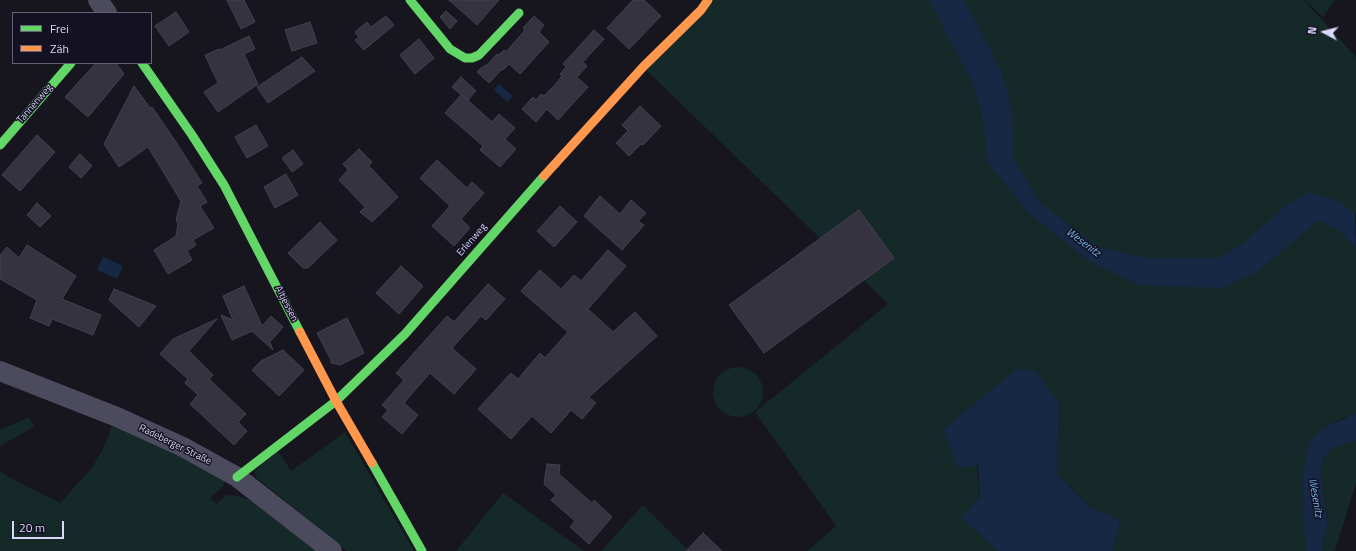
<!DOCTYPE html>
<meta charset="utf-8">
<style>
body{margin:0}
#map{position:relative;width:1356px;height:551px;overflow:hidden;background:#17151e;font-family:"Titillium Web",sans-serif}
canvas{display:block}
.legend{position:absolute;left:12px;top:12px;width:140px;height:52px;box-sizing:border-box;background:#141122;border:1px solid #646178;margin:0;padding:5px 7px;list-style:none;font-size:12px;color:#dbd8fa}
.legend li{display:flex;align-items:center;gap:8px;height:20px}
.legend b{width:20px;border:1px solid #646178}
.north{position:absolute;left:1304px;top:12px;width:40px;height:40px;-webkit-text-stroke:3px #141122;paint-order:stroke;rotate:277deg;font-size:11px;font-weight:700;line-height:16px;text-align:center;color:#dbd8fa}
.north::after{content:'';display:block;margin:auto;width:14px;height:18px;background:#dbd8fa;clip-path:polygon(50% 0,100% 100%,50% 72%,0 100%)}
.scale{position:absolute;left:12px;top:521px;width:52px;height:18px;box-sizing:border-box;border:2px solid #dbd8fa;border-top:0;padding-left:5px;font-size:12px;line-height:14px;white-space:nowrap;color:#dbd8fa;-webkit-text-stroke:3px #141122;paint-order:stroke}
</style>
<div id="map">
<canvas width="1356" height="551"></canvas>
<ul class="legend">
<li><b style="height:5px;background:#63d668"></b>Frei</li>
<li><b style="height:5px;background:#ff974d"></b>Zäh</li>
</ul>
<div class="north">N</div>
<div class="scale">20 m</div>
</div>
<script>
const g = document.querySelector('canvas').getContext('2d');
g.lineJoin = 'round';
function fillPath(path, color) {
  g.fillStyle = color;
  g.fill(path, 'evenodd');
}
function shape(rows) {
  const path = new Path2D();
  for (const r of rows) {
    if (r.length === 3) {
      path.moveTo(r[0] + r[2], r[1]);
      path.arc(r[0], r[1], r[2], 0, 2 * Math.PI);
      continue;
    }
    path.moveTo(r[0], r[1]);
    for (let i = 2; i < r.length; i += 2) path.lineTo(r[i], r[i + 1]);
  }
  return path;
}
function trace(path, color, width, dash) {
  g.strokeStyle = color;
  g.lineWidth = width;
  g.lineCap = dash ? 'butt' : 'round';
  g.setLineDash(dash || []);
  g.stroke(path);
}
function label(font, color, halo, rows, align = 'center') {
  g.font = font + ' "Titillium Web",sans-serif';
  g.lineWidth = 3;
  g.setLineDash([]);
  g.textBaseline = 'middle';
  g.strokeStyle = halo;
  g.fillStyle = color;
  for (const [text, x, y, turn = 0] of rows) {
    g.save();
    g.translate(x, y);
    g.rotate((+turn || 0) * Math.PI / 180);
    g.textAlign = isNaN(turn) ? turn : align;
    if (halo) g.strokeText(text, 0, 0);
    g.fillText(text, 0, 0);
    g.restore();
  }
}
const green = shape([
 [708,0,1304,0,1356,57,1356,214,1335,200,1274,256,1319,219,1339,231,1356,249,1356,413,1333,423,1302,479,1303,524,1306,546,1305,551,1113,551,1120,520,1089,507,1057,474,1059,404,977,465,980,496,962,518,998,551,807,551,836,526,755,412,888,304,643,67],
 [1305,0,1335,0,1323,17],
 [738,392,25],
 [29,417,34,427,0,446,0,430],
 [112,424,149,440,225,481,222,487,210,498,216,504,227,495,237,496,254,501,320,551,0,551,0,471,12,479,60,503,91,469,103,449,109,435],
 [345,432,414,551,347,551,257,478,254,471,278,451,291,471],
 [1356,440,1356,483,1335,551,1322,551,1327,522,1321,471,1324,456,1334,447],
 [503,493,584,551,456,551],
 [643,505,689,551,601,551]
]);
const water = shape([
 [929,0,964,0,1001,71,1012,109,1013,157,1039,202,1099,248,1148,258,1218,258,1244,243,1283,208,1308,192,1335,200,1355,213,1356,249,1339,231,1319,220,1255,273,1221,288,1139,285,1089,261,1028,212,988,163,982,113,972,82],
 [499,84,513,96,507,102,494,90],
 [103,257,123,266,117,279,97,270],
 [1017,369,1036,371,1059,404,1057,474,1089,507,1120,520,1113,551,998,551,961,518,980,496,978,465,958,468,943,430],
 [1356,413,1356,440,1334,447,1324,457,1321,471,1327,522,1322,551,1305,551,1306,546,1303,524,1302,479,1309,443,1322,429]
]);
const building = shape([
 [227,0,244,0,255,22,241,29,227,0],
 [449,0,499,0,477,25,449,0],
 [633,0,644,0,661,16,629,49,607,28,633,0],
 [446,11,457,21,450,29,440,17,446,11],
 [176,12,189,32,169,46,155,26,176,12],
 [386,16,394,25,364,50,355,40,359,37,355,32,367,22,371,27,386,16],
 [534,16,544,25,539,32,549,42,520,74,509,64,503,70,502,69,489,83,477,72,481,68,488,64,497,54,499,55,504,50,506,52,525,30,523,28,534,16],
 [310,22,317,43,292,51,285,30,310,22],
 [594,30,604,39,583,62,587,66,577,77,588,87,558,120,547,109,536,122,522,109,533,97,536,100,541,94,544,96,554,86,562,76,560,74,566,67,563,64,594,30],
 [249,36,255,49,244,54,258,84,218,112,204,92,218,83,205,55,219,49,220,50,249,36],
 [419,39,434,58,415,74,400,55,419,39],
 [302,57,315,71,268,103,257,87,302,57],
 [96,63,116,63,124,74,88,117,65,97,96,63],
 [461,77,476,91,468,100,462,95,492,122,499,114,515,128,505,139,516,149,500,167,480,150,483,146,445,113,461,95,452,87,461,77],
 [134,86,150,108,152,107,176,142,202,183,197,186,207,202,200,206,214,228,193,240,196,245,187,251,192,260,168,274,154,250,176,236,178,224,176,220,181,201,148,147,119,167,104,144,134,86],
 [640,106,661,126,643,145,641,144,629,156,616,143,628,131,622,125,640,106],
 [256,125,268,146,247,158,235,137,256,125],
 [37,135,55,152,20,191,2,175,37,135],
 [359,149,372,162,369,166,398,197,372,222,360,212,365,207,339,180,348,170,343,164,359,149],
 [293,150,303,164,292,172,282,158,293,150],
 [80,154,92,166,81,178,69,167,80,154],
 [437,160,467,188,472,182,484,193,461,219,470,228,454,246,432,226,450,206,420,178,437,160],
 [286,174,298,195,275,208,264,187,286,174],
 [600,196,620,214,631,200,646,213,638,221,644,225,622,250,584,216,600,196],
 [37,203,51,216,40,227,27,215,37,203],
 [560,206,577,222,554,247,537,231,560,206],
 [859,210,894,258,764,353,729,305,859,210],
 [320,222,337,240,308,268,303,268,288,253,320,222],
 [27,245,76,276,62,299,101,315,93,335,52,319,49,326,30,318,37,300,0,279,0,255,7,247,19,258,27,245],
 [608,250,626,266,588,309,613,332,635,312,657,336,589,397,596,403,582,419,571,410,551,433,532,416,511,439,478,409,511,373,518,379,540,353,545,358,568,332,521,291,540,270,561,289,574,275,581,281,608,250],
 [401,266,423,286,399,314,376,293,401,266],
 [488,284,505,299,486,320,481,316,452,348,476,369,454,394,430,373,404,403,418,415,402,434,382,417,388,410,382,405,404,380,396,373,447,316,454,322,488,284],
 [244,286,262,326,271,316,283,327,270,342,273,350,252,331,232,340,221,315,233,320,223,296,244,286],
 [114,289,156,306,139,327,109,300,114,289],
 [347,318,364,353,340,365,331,363,331,360,317,333,347,318],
 [217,319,189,351,213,375,209,379,246,414,238,422,247,431,234,445,190,404,198,395,185,383,188,379,160,354,173,339,217,319],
 [283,350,304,370,279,396,252,370,261,361,283,350],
 [547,464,560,465,559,474,592,503,594,500,612,517,589,544,570,527,575,521,551,500,556,495,544,484,547,464],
 [703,533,722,551,686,551,703,533]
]);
const street = shape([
 [98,0,107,13],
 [0,371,117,417,183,447,237,477,332,551]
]);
const fast = shape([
 [410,0,450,49,465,58,472,58,479,55,519,13],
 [142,63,192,135,224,185,300,332],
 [0,145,71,63],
 [372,463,422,551],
 [237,477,336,401,405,334,544,176]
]);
const slow = shape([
 [544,176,643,67,701,10,708,0],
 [300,332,336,401,372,463]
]);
const streetNames = [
 ["Tannenweg",35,104,-49],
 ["Erlenweg",472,240,-49],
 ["Altjessen",286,304,63],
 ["Radeberger Straße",175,445,26]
];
const waterNames = [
 ["Wesenitz",1083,243,37],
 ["Wesenitz",1315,498,80]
];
fillPath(green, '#152928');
fillPath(water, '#162843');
fillPath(building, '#353340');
trace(building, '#434151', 1);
trace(street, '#4c4b5d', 20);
trace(fast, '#63d668', 9);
trace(slow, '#ff974d', 9);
label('10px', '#dbd8fa', '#141122', streetNames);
label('italic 11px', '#73b7ed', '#141122', waterNames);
</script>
